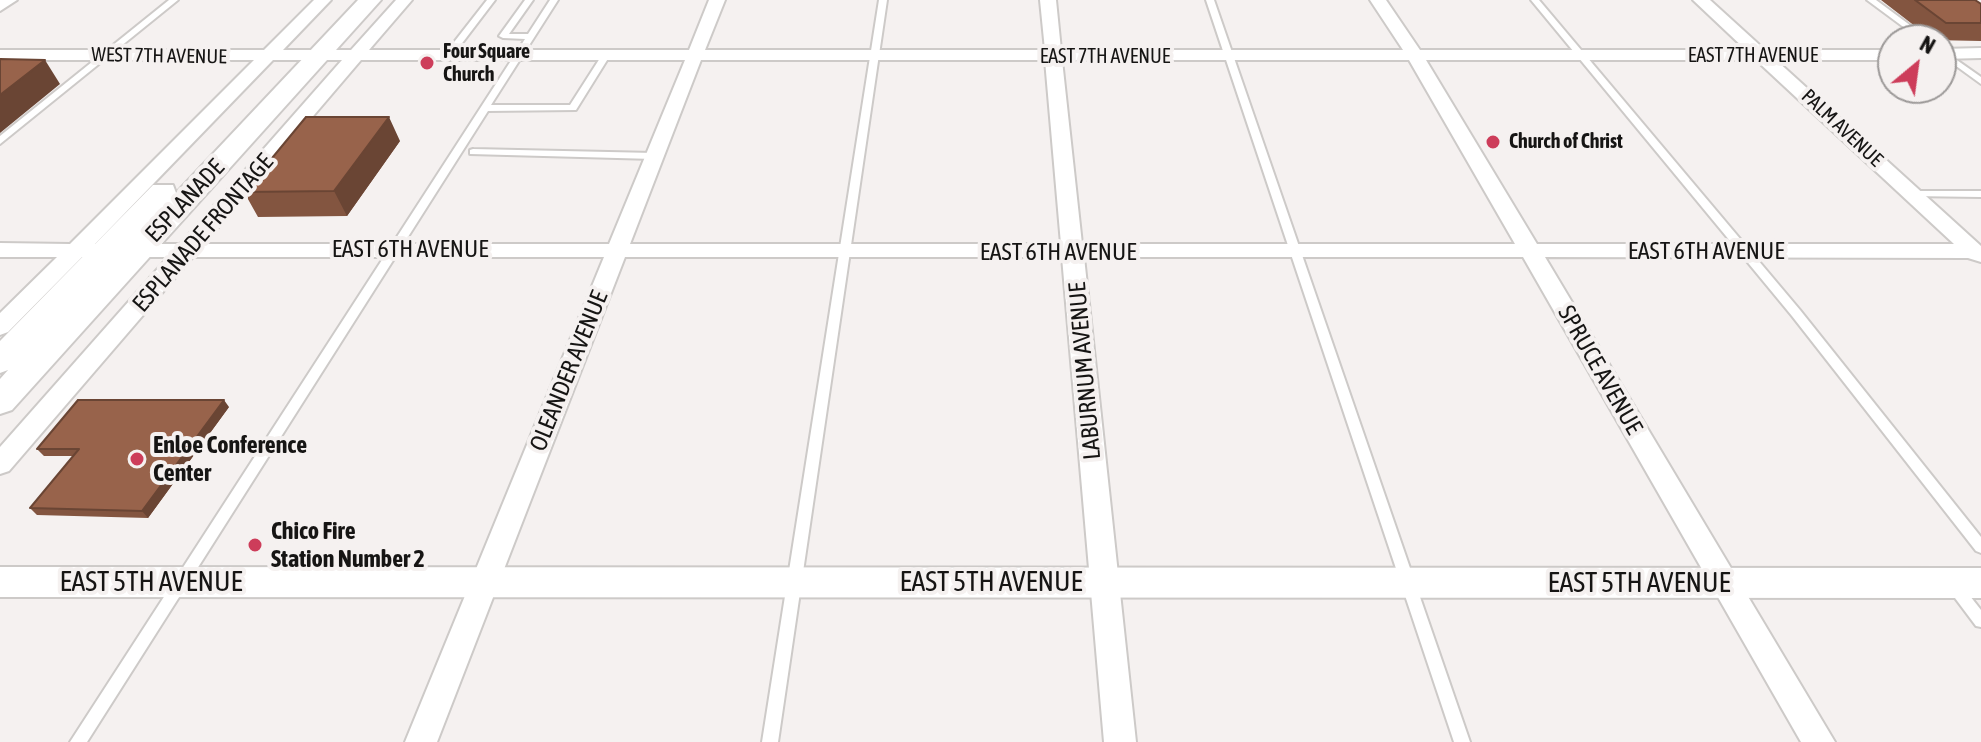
<!DOCTYPE html>
<style>
body{margin:0}
#map{position:relative;width:1981px;height:742px;overflow:hidden;background:#f5f1f0;font-family:"Asap Condensed",sans-serif}
canvas{display:block}
.north{position:absolute;left:1877px;top:24px;width:80px;height:80px;box-sizing:border-box;background:#f5f1f0;border:2px solid #9c9998;border-radius:50%;rotate:29deg;font-size:22px;font-weight:700;line-height:32px;text-align:center;color:#161514}
.north::after{content:'';display:block;margin:auto;width:28px;height:36px;background:#cd3d5a;clip-path:polygon(50% 0,100% 100%,50% 72%,0 100%)}
</style>
<div id="map">
<canvas width="1981" height="742"></canvas>
<div class="north">N</div>
</div>
<script>
const g = document.querySelector('canvas').getContext('2d');
g.lineJoin = 'round';
function shape(rows) {
  const path = new Path2D();
  for (const r of rows) {
    path.moveTo(r[0], r[1]);
    for (let i = 2; i < r.length; i += 2) path.lineTo(r[i], r[i + 1]);
  }
  return path;
}
function trace(path, color, width, dash) {
  g.strokeStyle = color;
  g.lineWidth = width;
  g.lineCap = dash ? 'butt' : 'round';
  g.setLineDash(dash || []);
  g.stroke(path);
}
function fillPath(path, color) {
  g.fillStyle = color;
  g.fill(path, 'evenodd');
}
function label(font, color, halo, rows, align = 'center') {
  g.font = font + ' "Asap Condensed",sans-serif';
  g.lineWidth = 8;
  g.setLineDash([]);
  g.textBaseline = 'middle';
  g.strokeStyle = halo;
  g.fillStyle = color;
  for (const [text, x, y, turn = 0] of rows) {
    g.save();
    g.translate(x, y);
    g.rotate((+turn || 0) * Math.PI / 180);
    g.textAlign = isNaN(turn) ? turn : align;
    if (halo) g.strokeText(text, 0, 0);
    g.fillText(text, 0, 0);
    g.restore();
  }
}
const service = shape([
 [169,0,178,0,0,144,0,136,169,0],
 [487,0,495,0,450,59,444,59,444,55,487,0],
 [525,0,533,0,509,34,528,34,550,0,558,0,491,105,570,105,602,55,609,57,576,110,488,111,87,742,70,742,525,39,503,38,499,36,525,0],
 [879,0,887,0,778,742,762,742,879,0],
 [1206,0,1214,0,1470,742,1454,742,1206,0],
 [1531,0,1539,0,1800,310,1981,537,1981,553,1976,551,1792,316,1531,0],
 [1867,0,1876,0,1930,40,1921,40,1867,0],
 [1941,49,1981,77,1981,84,1941,55,1941,49],
 [473,149,654,153,659,156,654,159,470,154,470,150,473,149],
 [1913,191,1981,191,1981,197,1909,196,1909,192,1913,191],
 [1954,580,1959,582,1981,610,1981,627,1976,626,1949,590,1947,586,1949,582,1954,580]
]);
const minor = shape([
 [0,0,17,0,0,11,0,0],
 [314,0,331,0,283,50,351,50,396,0,412,0,369,50,689,50,709,0,725,0,705,50,1045,50,1040,0,1056,0,1061,50,1403,50,1370,0,1386,0,1420,50,1746,50,1693,0,1710,0,1765,50,1893,50,1893,60,1776,60,1981,246,1981,262,1968,258,1545,257,1835,742,1801,742,1523,257,1084,257,1136,742,1104,742,1062,257,625,257,437,742,405,742,604,257,193,257,9,471,0,474,0,447,168,257,82,257,8,332,0,335,0,313,57,257,0,257,0,243,70,244,254,60,0,60,0,50,264,50,314,0],
 [273,60,342,60,180,244,95,244,273,60],
 [361,60,685,60,609,244,204,244,361,60],
 [701,60,1045,60,1061,244,630,244,701,60],
 [1062,60,1409,60,1515,244,1082,244,1062,60],
 [1426,60,1756,60,1954,244,1537,244,1426,60],
 [1981,48,1981,58,1941,59,1941,49,1981,48]
]);
const tertiary = shape([
 [0,567,1981,568,1981,598,0,597,0,567]
]);
const secondary = shape([
 [358,0,381,0,12,410,0,414,0,379,8,370,0,373,0,341,153,185,173,185,176,193,358,0]
]);
const wall = shape([
 [1881,0,1975,0,1981,4,1981,41,1933,40],
 [400,141,347,216,258,217,244,192],
 [229,407,148,518,37,515,30,508,73,456,44,456,37,449]
]);
const shadedWall = shape([
 [45,60,60,84,0,133,0,95],
 [389,117,400,141,347,216,334,191],
 [224,400,229,407,148,518,142,511]
]);
const building = shape([
 [1915,0,1975,0,1981,4,1981,23,1946,23,1915,0],
 [0,59,45,60,0,95,0,59],
 [306,117,389,117,334,191,244,192,306,117],
 [78,400,224,400,142,511,30,508,79,449,37,449,78,400]
]);
const markers = [
 [427,63,8,"#cd3d5a"],
 [1493,142,8,"#cd3d5a"],
 [137,459,8,"#cd3d5a"],
 [255,545,8,"#cd3d5a"]
];
const farPoinames = [
 ["Four Square",443,52],
 ["Church",443,75],
 ["Church of Christ",1509,142]
];
const farStreetnames = [
 ["WEST 7TH AVENUE",159,56,1],
 ["EAST 7TH AVENUE",1753,56],
 ["EAST 7TH AVENUE",1105,57],
 ["PALM AVENUE",1842,128,43]
];
const streetNames = [
 ["ESPLANADE",185,201,-47],
 ["ESPLANADE FRONTAGE",203,233,-49],
 ["EAST 6TH AVENUE",410,249],
 ["EAST 6TH AVENUE",1706,251],
 ["EAST 6TH AVENUE",1058,252],
 ["SPRUCE AVENUE",1600,370,60],
 ["OLEANDER AVENUE",569,371,-68],
 ["LABURNUM AVENUE",1085,371,-95]
];
const poiNames = [
 ["Enloe Conference",153,445],
 ["Center",153,473],
 ["Chico Fire",271,531],
 ["Station Number 2",271,559]
];
const nearStreetnames = [
 ["EAST 5TH AVENUE",151,582],
 ["EAST 5TH AVENUE",991,582],
 ["EAST 5TH AVENUE",1639,583]
];
trace(service, '#cdcac8', 4);
trace(minor, '#cdcac8', 4);
trace(tertiary, '#cdcac8', 4);
trace(secondary, '#cdcac8', 4);
fillPath(service, '#fff');
fillPath(minor, '#fff');
fillPath(tertiary, '#fff');
fillPath(secondary, '#fff');
fillPath(wall, '#835540');
fillPath(shadedWall, '#6a4534');
fillPath(building, '#98634b');
trace(building, '#6a4534', 2);
for (const [x, y, r, color] of markers) {
  const dot = new Path2D();
  dot.arc(x, y, r, 0, 2 * Math.PI);
  g.fillStyle = color;
  g.fill(dot);
  trace(dot, '#f5f1f0', 3);
}
label('bold 20px', '#161514', '#f5f1f0', farPoinames, 'left');
label('20px', '#161514', '#f5f1f0', farStreetnames);
label('24px', '#161514', '#f5f1f0', streetNames);
label('bold 24px', '#161514', '#f5f1f0', poiNames, 'left');
label('28px', '#161514', '#f5f1f0', nearStreetnames);
</script>
